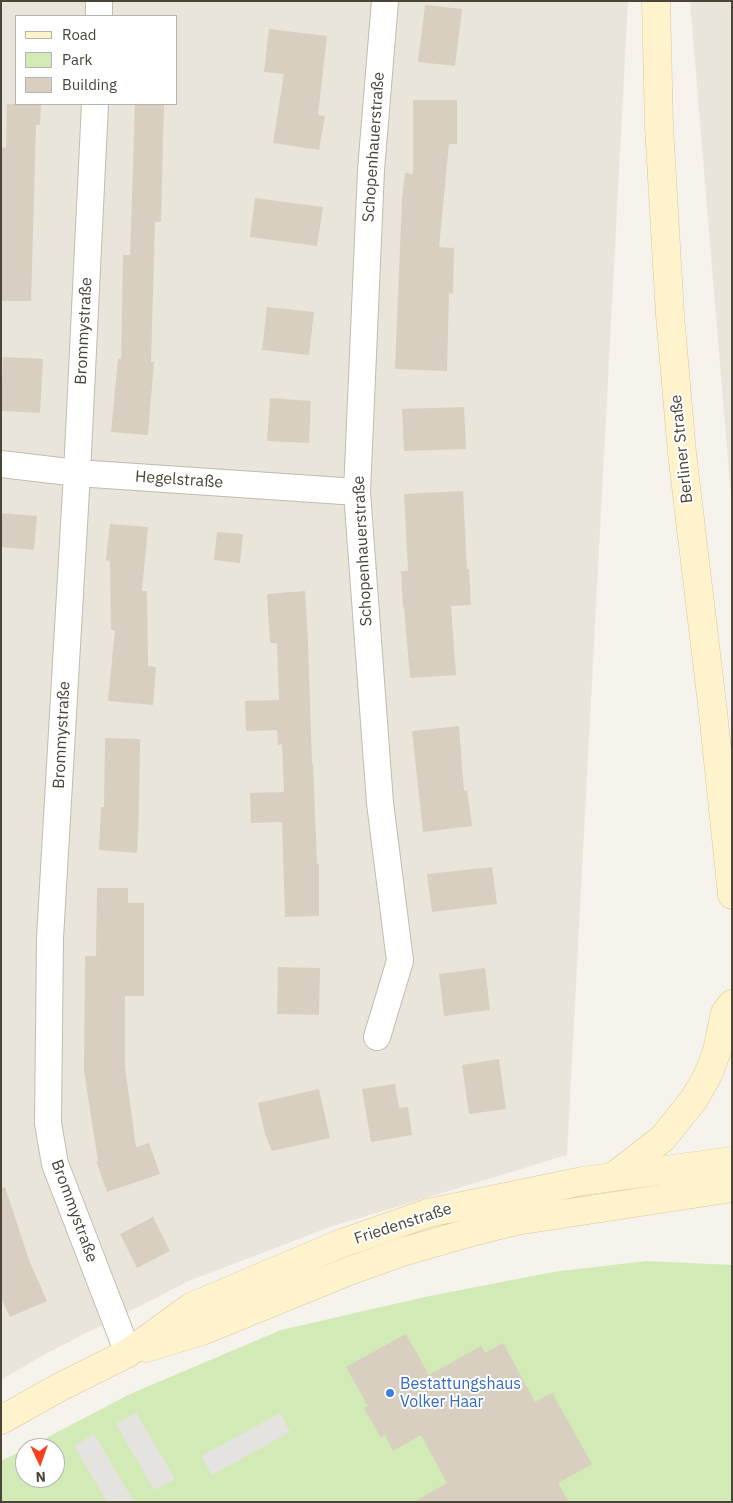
<!DOCTYPE html>
<meta charset="utf-8">
<style>
body{margin:0}
#map{position:relative;width:733px;height:1503px;overflow:hidden;background:#f6f3ec;font-family:"IBM Plex Sans",sans-serif}
canvas{display:block}
.frame{position:absolute;inset:0;border:2px solid #4b4439;pointer-events:none}
.legend{position:absolute;left:15px;top:15px;width:162px;height:90px;box-sizing:border-box;background:#fff;border:1px solid #b7b4b0;margin:0;padding:6px 9px;list-style:none;font-size:15px;color:#4b4439}
.legend li{display:flex;align-items:center;gap:10px;height:25px}
.legend b{width:25px;border:1px solid #b7b4b0}
.north{position:absolute;left:15px;top:1438px;width:50px;height:50px;box-sizing:border-box;background:#fff;border:1px solid #b7b4b0;border-radius:50%;rotate:177deg;font-size:14px;font-weight:700;line-height:20px;text-align:center;color:#4b4439}
.north::after{content:'';display:block;margin:auto;width:18px;height:22px;background:#fc3f1d;clip-path:polygon(50% 0,100% 100%,50% 72%,0 100%)}
</style>
<div id="map">
<canvas width="733" height="1503"></canvas>
<div class="frame"></div>
<ul class="legend">
<li><b style="height:6px;background:#fff3cd"></b>Road</li>
<li><b style="height:14px;background:#d2eab5"></b>Park</li>
<li><b style="height:14px;background:#d8cfc1"></b>Building</li>
</ul>
<div class="north">N</div>
</div>
<script>
const g = document.querySelector('canvas').getContext('2d');
g.lineJoin = 'round';
function fillPath(path, color) {
  g.fillStyle = color;
  g.fill(path, 'evenodd');
}
function shape(rows) {
  const path = new Path2D();
  for (const r of rows) {
    path.moveTo(r[0], r[1]);
    for (let i = 2; i < r.length; i += 2) path.lineTo(r[i], r[i + 1]);
  }
  return path;
}
function trace(path, color, width, dash) {
  g.strokeStyle = color;
  g.lineWidth = width;
  g.lineCap = dash ? 'butt' : 'round';
  g.setLineDash(dash || []);
  g.stroke(path);
}
function label(font, color, halo, rows, align = 'center') {
  g.font = font + ' "IBM Plex Sans",sans-serif';
  g.lineWidth = 4;
  g.setLineDash([]);
  g.textBaseline = 'middle';
  g.strokeStyle = halo;
  g.fillStyle = color;
  for (const [text, x, y, turn = 0] of rows) {
    g.save();
    g.translate(x, y);
    g.rotate((+turn || 0) * Math.PI / 180);
    g.textAlign = isNaN(turn) ? turn : align;
    if (halo) g.strokeText(text, 0, 0);
    g.fillText(text, 0, 0);
    g.restore();
  }
}
const residential = shape([
 [1,1,628,1,567,1155,330,1227,189,1281,47,1353,1,1380],
 [16,16,176,16,176,104,16,104],
 [690,1,732,1,732,509]
]);
const green = shape([
 [646,1261,732,1265,732,1502,1,1502,1,1461,25,1449,25,1478,55,1478,55,1448,27,1448,130,1394,281,1330,425,1297,553,1272]
]);
const parking = shape([
 [136,1412,175,1479,154,1490,116,1424],
 [280,1413,290,1432,212,1475,201,1456],
 [94,1434,133,1500,130,1502,107,1502,74,1446]
]);
const building = shape([
 [425,5,462,9,455,66,418,62],
 [269,29,327,36,318,115,325,116,319,150,273,143,284,74,264,72],
 [413,100,457,100,457,144,449,144,439,247,454,248,453,294,449,293,447,371,395,369,402,200,405,173,413,174],
 [7,104,41,104,40,125,36,125,31,301,1,301,1,147,6,148],
 [135,104,164,104,161,222,155,222,151,362,154,362,148,435,111,432,118,359,121,359,123,255,130,255],
 [255,198,323,207,317,246,250,237],
 [267,307,314,312,309,355,262,350],
 [3,357,43,359,40,413,1,411],
 [270,398,311,401,309,443,267,441],
 [464,407,466,449,404,451,402,409],
 [463,491,467,569,469,569,471,605,451,606,456,675,410,678,404,607,403,607,401,571,408,571,404,494],
 [1,513,37,516,34,550,1,547],
 [110,524,148,527,142,591,147,591,148,666,156,667,153,705,108,701,115,630,111,630,110,561,106,560],
 [217,532,243,534,240,563,214,560],
 [305,591,308,641,312,763,313,763,317,864,319,864,319,916,285,917,282,822,251,823,250,793,284,792,282,744,278,745,277,730,246,731,245,701,279,700,277,643,270,643,267,594],
 [459,726,464,791,467,790,472,826,423,832,412,731],
 [105,738,140,739,139,810,137,853,99,850,101,807,104,807],
 [492,867,497,904,432,912,427,874],
 [97,888,128,888,128,903,144,903,144,996,125,996,125,1067,136,1147,149,1143,160,1174,107,1192,96,1161,98,1161,84,1071,85,956,96,956],
 [278,967,320,968,319,1015,277,1014],
 [485,968,490,1010,444,1016,439,974],
 [499,1059,506,1109,469,1114,462,1065],
 [395,1084,399,1108,408,1107,412,1135,371,1142,362,1089],
 [319,1089,330,1138,272,1151,265,1134,258,1103],
 [5,1187,29,1260,47,1301,10,1317,1,1298,1,1188],
 [153,1217,170,1251,137,1268,120,1234],
 [406,1334,429,1375,481,1346,485,1353,503,1343,535,1402,552,1393,592,1464,558,1483,569,1502,414,1502,447,1483,421,1435,393,1451,385,1435,381,1438,364,1408,368,1406,346,1367]
]);
const street = shape([
 [99,16,99,1],
 [95,104,77,473,50,938,48,1123,55,1164,128,1353],
 [1,464,77,473,357,492],
 [377,1037,400,961,380,803,357,492,371,170,385,1]
]);
const secondary = shape([
 [656,1,659,126,670,315,682,453,713,712,732,895],
 [614,1176,663,1138,694,1099,708,1075,717,1051,725,1013,732,1004],
 [146,1348,202,1331,349,1271,402,1252,468,1233,516,1221,732,1188],
 [1,1420,60,1387,128,1353,191,1307,337,1245,428,1213,583,1181,732,1161]
]);
const markers = [
 [390,1393,5,"#3f7fe0"]
];
const streetNames = [
 ["Schopenhauerstraße",374,147,-86],
 ["Brommystraße",84,331,-87],
 ["Berliner Straße",682,449,-96],
 ["Hegelstraße",179,480,4],
 ["Schopenhauerstraße",363,551,-93],
 ["Brommystraße",62,735,-87],
 ["Brommystraße",74,1211,70],
 ["Friedenstraße",403,1224,-18]
];
const shopNames = [
 ["Bestattungshaus",400,1384],
 ["Volker Haar",400,1402]
];
fillPath(residential, '#eae5da');
fillPath(green, '#d2eab5');
fillPath(parking, '#e5e3e0');
fillPath(building, '#d8cfc1');
trace(street, '#c2bbae', 28);
trace(secondary, '#d6c79b', 29);
trace(street, '#fff', 26);
trace(secondary, '#fff3cd', 28);
for (const [x, y, r, color] of markers) {
  const dot = new Path2D();
  dot.arc(x, y, r, 0, 2 * Math.PI);
  g.fillStyle = color;
  g.fill(dot);
  trace(dot, '#fff', 2);
}
label('16px', '#4b4439', '#fff', streetNames);
label('16px', '#366cbe', '#fff', shopNames, 'left');
</script>
